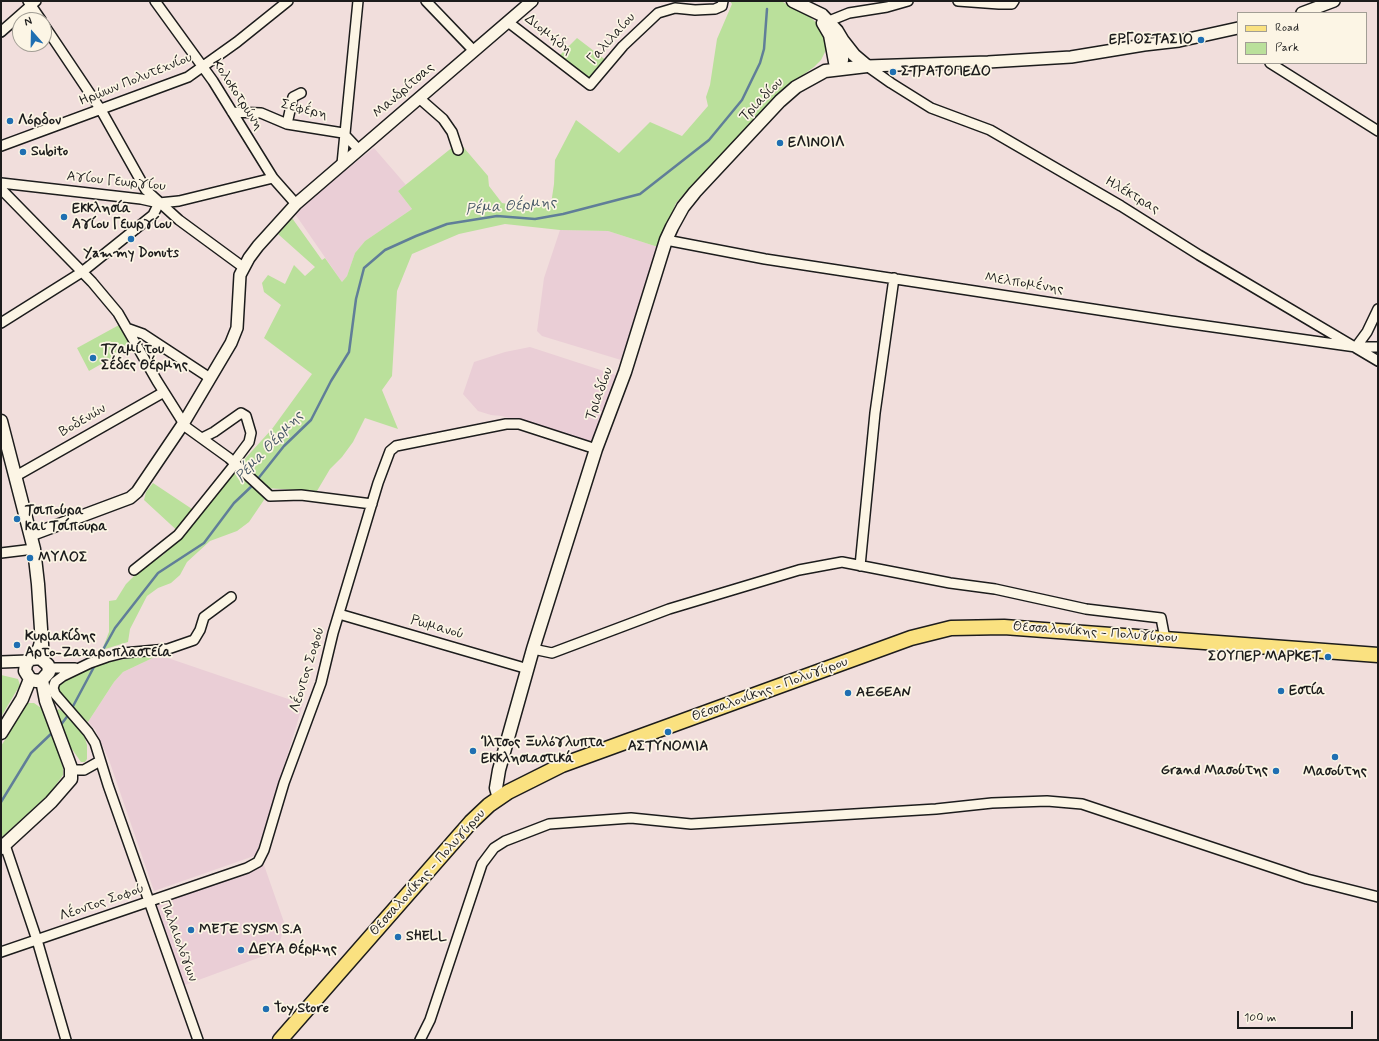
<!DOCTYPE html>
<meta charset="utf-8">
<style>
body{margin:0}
#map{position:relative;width:1379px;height:1041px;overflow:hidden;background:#f1dedc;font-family:Mynerve,sans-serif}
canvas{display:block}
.frame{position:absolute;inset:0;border:2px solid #1c1c1c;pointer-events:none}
.legend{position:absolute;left:1237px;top:12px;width:130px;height:52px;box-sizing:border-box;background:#fcf5e5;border:1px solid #a29e95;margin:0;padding:5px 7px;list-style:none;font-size:12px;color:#1c1c1c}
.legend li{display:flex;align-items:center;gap:8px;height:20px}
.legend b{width:20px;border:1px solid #a29e95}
.north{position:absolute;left:12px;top:12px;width:40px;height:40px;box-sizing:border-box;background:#fcf5e5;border:1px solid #a29e95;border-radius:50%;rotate:340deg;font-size:11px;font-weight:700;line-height:16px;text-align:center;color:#1c1c1c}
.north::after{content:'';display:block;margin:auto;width:14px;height:18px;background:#1f6fb2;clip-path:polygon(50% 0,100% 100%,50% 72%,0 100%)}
.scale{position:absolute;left:1237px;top:1011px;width:116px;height:18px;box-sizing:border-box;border:2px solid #1c1c1c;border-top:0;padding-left:5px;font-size:12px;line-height:14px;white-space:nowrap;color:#1c1c1c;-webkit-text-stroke:3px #fcf5e5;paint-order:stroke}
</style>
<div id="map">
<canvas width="1379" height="1041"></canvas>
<div class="frame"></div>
<ul class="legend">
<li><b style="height:5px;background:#fae180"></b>Road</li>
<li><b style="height:11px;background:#bae09b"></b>Park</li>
</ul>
<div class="north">N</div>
<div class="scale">100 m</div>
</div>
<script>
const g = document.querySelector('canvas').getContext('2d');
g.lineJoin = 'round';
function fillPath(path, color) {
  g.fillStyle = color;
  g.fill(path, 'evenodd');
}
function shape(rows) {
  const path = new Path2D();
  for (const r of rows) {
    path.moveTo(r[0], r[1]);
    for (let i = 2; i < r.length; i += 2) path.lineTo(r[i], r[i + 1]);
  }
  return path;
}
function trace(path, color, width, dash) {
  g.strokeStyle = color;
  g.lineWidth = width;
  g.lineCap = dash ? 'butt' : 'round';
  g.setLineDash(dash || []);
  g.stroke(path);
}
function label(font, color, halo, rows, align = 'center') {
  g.font = font + ' Mynerve,sans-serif';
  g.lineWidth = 3.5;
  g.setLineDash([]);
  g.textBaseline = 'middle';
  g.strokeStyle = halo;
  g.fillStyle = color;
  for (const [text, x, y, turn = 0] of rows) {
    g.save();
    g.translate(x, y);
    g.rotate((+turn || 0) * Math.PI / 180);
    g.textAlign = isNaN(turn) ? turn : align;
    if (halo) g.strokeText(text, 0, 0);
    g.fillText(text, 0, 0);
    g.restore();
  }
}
const built = shape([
 [374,148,406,185,398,191,412,209,365,241,355,253,347,276,342,282,293,211],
 [560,230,608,231,658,247,621,360,542,336,537,331,544,278],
 [530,347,616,375,593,445,502,416,491,415,478,411,463,394,474,362,505,352],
 [159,655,303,704,258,851,254,856,154,891,109,760,95,729,88,722,114,682,123,672],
 [264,865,285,925,277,951,185,985,179,975,154,906,256,870]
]);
const green = shape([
 [730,1,781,1,809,16,821,27,825,32,827,48,821,60,814,67,786,87,686,192,676,203,658,247,608,231,560,230,505,224,459,234,412,254,397,291,392,376,382,390,398,429,365,418,353,442,342,457,330,469,317,491,264,488,241,463,272,429,312,374,264,338,281,305,264,292,262,283,268,275,285,284,294,265,305,276,315,267,278,234,292,218,322,260,325,258,342,282,347,276,355,253,365,241,412,209,398,191,459,142,488,176,489,186,502,203,520,206,551,204,554,184,555,160,576,120,619,153,650,122,682,136,708,106,706,97,710,85,717,39,732,4],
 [577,38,607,61,596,74,590,77,587,78,559,56],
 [119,325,131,347,89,371,77,348],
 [236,469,257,491,266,497,249,522,237,531,210,541,187,562,180,575,171,583,158,588,147,596,130,629,128,642,102,650,109,632,109,601,116,600,126,584,141,569,163,555,182,535,144,500,146,492,153,483,201,515],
 [159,655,123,672,114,682,88,722,72,709,58,691,60,683,72,675,97,664,137,657],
 [1,675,18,679,20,685,1,717],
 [28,703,34,703,44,710,63,768,63,775,50,793,1,838,1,746],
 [59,709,72,719,84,735,87,745,87,759,85,762,81,762,69,745,59,716,57,710]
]);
const stream = shape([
 [257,480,284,446,311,420,331,381,349,352,356,299,364,268,385,250,416,236,447,224,497,216,535,219,563,214,640,194,709,140,742,100,760,63,764,49,767,9],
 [99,657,115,628,158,573,204,543,234,503,254,484],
 [71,710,95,665],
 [60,726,69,714],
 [1,802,31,753,53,732]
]);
const minor = shape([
 [28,1,41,20],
 [155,1,213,81,273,178,296,204],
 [426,1,474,51],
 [958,1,999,4,1012,4,1014,1],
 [829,21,849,13,887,7,908,1],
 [508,22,590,85,623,46,658,13,675,8,695,10,715,9,722,6,723,1],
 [44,25,101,110,146,190,179,220,243,267],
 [1,32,36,1],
 [1270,63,1378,131],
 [867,66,891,83,931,108,990,130,1121,206,1199,255,1378,361],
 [419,98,443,119,452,132,458,150],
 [232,112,261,113,287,124,343,133,359,150],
 [287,124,293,97,301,93],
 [1,146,188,77,237,42,288,1],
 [342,164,358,1],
 [1,183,141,199,159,203,179,201,273,178],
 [1,189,92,282,118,313,157,381,186,427,229,458,270,496,301,495,372,504],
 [666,240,765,259,1171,321,1356,347,1378,347],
 [1,323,82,272,153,215,159,203],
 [129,329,143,334,210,378],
 [1356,347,1367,332,1378,309],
 [202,438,214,432,241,413,246,416,251,433,249,442,234,462],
 [16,476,164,392],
 [1,553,34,549],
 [860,566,875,413,894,278],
 [134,570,178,535,235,464],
 [339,614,528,669],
 [533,649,552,653,669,609,799,570,842,562,950,583,995,589,1086,609,1161,618,1165,639],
 [49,668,75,668],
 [72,770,84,770,100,761],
 [5,845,37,940,66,1040],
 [1,952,247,868,258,862,264,850,284,783,321,683,333,633,378,483,390,451,396,446,506,424,519,424,596,449],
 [198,1040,108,785,95,743,88,732,55,694,53,688,55,682,63,676,90,663,107,657,123,653,168,649,194,640,200,630,204,617,231,597],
 [420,1040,430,1020,482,864,494,848,505,841,549,824,631,818,691,824,936,809,992,803,1047,801,1082,804,1307,879,1378,897]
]);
const tertiary = shape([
 [1302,13,1334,1],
 [867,66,988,62,1071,57,1144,45,1179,41,1238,28],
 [31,535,130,498,137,492,183,424,231,343,237,328,240,275,249,258,258,246,296,204,532,1],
 [1,662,28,661]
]);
const secondary = shape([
 [793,1,822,15,837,31,843,41,843,48,842,60,839,68],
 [823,23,830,35,835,62,839,68],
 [843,41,854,55,867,66],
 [1,421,34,549,38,584,43,659],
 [31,659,40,658,48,665,49,672,42,680,36,681,30,679,25,671,26,664,39,649,41,642],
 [1,733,22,699,30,679],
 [499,798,496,788,499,770,533,649,596,449,625,372,666,240,672,227,683,207,695,192,780,101,796,87,825,71,867,66],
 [1,848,51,802,71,779,71,768,46,701,42,680]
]);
const primary = shape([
 [280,1040,471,822,489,805,508,792,562,765,911,638,951,628,1004,627,1378,655]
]);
const markers = [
 [1201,40,4,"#1f6fb2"],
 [893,72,4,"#1f6fb2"],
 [10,121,4,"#1f6fb2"],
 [780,143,4,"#1f6fb2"],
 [23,152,4,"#1f6fb2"],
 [64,217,4,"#1f6fb2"],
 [131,239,4,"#1f6fb2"],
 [93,358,4,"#1f6fb2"],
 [17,519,4,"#1f6fb2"],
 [30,558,4,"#1f6fb2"],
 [17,645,4,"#1f6fb2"],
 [1328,657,4,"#1f6fb2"],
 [1281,691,4,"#1f6fb2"],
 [848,693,4,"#1f6fb2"],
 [668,732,4,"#1f6fb2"],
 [473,751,4,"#1f6fb2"],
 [1335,757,4,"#1f6fb2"],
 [1276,771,4,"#1f6fb2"],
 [191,930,4,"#1f6fb2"],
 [398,937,4,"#1f6fb2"],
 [241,950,4,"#1f6fb2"],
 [266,1009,4,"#1f6fb2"]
];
const streetNames = [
 ["Διομήδη",548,35,38],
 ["Γαλιλαίου",612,39,-48],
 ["Ηρώων Πολυτεχνίου",136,80,-22],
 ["Μανδρίτσας",404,91,-41],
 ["Κολοκοτρώνη",237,95,57],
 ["Τριαδίου",762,100,-45],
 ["Σεφέρη",304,110,13],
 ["Αγίου Γεωργίου",116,182,6],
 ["Ηλέκτρας",1132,196,30],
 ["Μελπομένης",1024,284,9],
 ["Τριαδίου",600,394,-70],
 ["Βοδενών",83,421,-30],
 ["Ρωμανού",437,628,16],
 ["Θεσσαλονίκης - Πολυγύρου",1095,633,4],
 ["Λέοντος Σοφού",308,670,-73],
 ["Θεσσαλονίκης - Πολυγύρου",770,690,-20],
 ["Θεσσαλονίκης - Πολυγύρου",428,873,-48],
 ["Λέοντος Σοφού",102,903,-19],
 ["Παλαιολόγων",178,941,70]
];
const poiNames = [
 ["ΕΡΓΟΣΤΑΣΙΟ",1193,40,"right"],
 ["ΣΤΡΑΤΟΠΕΔΟ",901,72],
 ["Λόρδον",18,121],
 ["ΕΛΙΝΟΙΛ",788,143],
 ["Subito",31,152],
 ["Εκκλησία",72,209],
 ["Αγίου Γεωργίου",72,225],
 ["Yammy Donuts",131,254,"center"],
 ["Τζαμί του",101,350],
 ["Σέδες Θέρμης",101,366],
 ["Τσιπούρα",25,511],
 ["και Τσίπουρα",25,527],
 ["ΜΥΛΟΣ",38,558],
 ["Κυριακίδης",25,637],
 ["Αρτο-Ζαχαροπλαστεία",25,653],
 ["ΣΟΥΠΕΡ ΜΑΡΚΕΤ",1320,657,"right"],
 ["Εστία",1289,691],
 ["AEGEAN",856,693],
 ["Ίλτσος Ξυλόγλυπτα",481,743],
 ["Εκκλησιαστικά",481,759],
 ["ΑΣΤΥΝΟΜΙΑ",668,747,"center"],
 ["Grand Μασούτης",1268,771,"right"],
 ["Μασούτης",1335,772,"center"],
 ["METE SYSM S.A",199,930],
 ["SHELL",406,937],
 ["ΔΕΥΑ Θέρμης",249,950],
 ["Toy Store",274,1009]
];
const waterNames = [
 ["Ρέμα Θέρμης",511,207,-5],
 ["Ρέμα Θέρμης",270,447,-47]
];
fillPath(built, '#eaced6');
fillPath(green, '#bae09b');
trace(stream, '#607e98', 2.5);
trace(minor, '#1c1c1c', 12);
trace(tertiary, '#1c1c1c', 14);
trace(secondary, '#1c1c1c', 15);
trace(primary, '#1c1c1c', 17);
trace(minor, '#fcf5e5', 9);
trace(tertiary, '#fcf5e5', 11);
trace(secondary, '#fcf5e5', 12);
trace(primary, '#fae180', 14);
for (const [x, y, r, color] of markers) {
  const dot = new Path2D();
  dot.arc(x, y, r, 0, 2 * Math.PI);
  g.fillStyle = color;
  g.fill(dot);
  trace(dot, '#fcf5e5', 1.5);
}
label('14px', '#1c1c1c', '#fcf5e5', streetNames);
label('bold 14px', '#1c1c1c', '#fcf5e5', poiNames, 'left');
label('italic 15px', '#445564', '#fcf5e5', waterNames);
</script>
